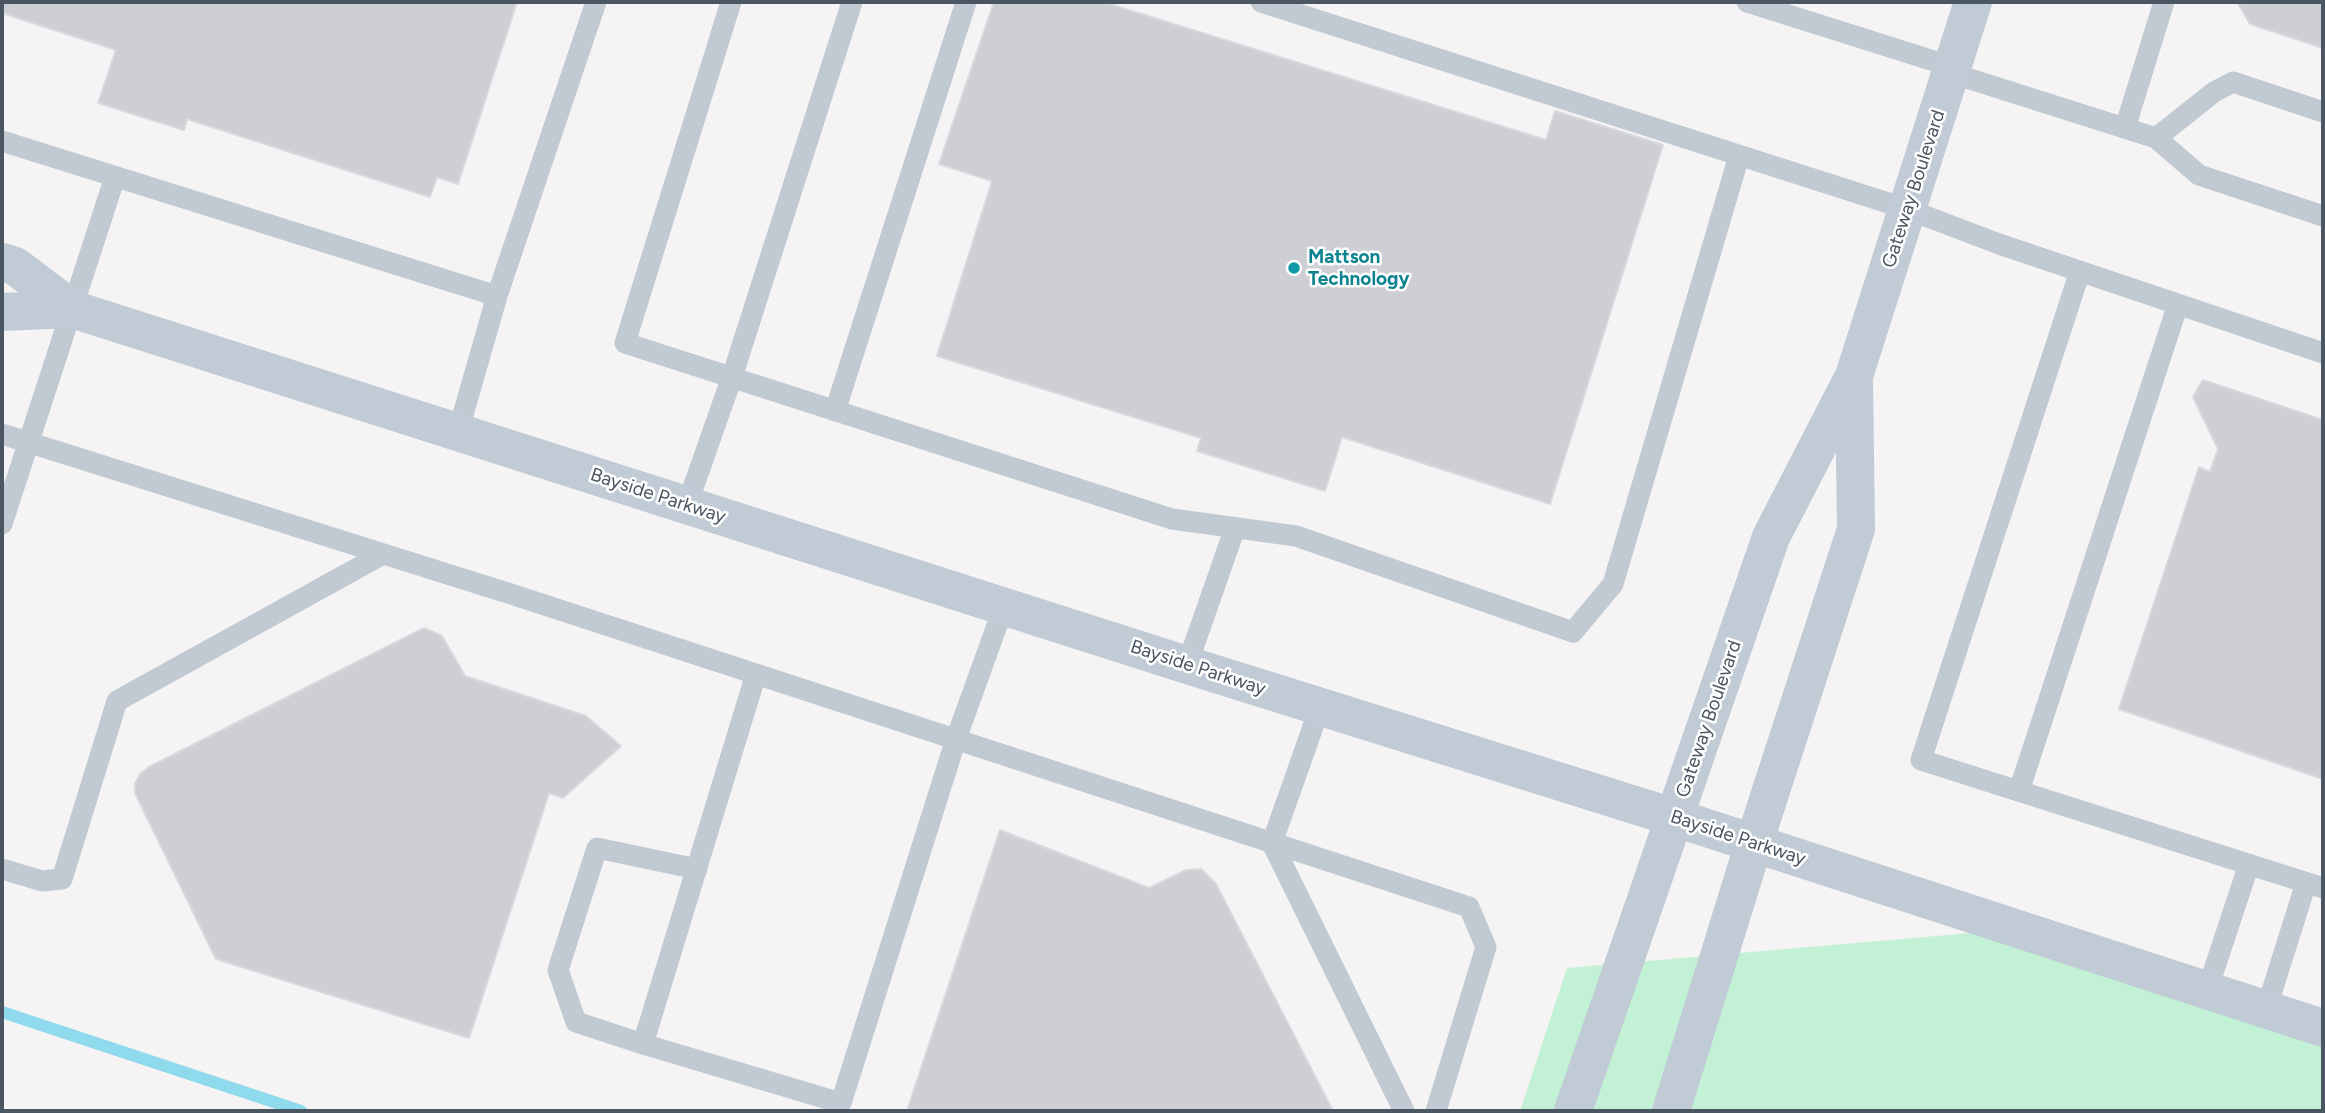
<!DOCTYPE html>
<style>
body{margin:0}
#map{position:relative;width:2325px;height:1113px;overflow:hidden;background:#f5f3f3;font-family:Figtree,sans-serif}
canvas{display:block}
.frame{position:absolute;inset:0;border:4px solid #4a5661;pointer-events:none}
</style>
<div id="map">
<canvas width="2325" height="1113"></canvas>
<div class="frame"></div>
</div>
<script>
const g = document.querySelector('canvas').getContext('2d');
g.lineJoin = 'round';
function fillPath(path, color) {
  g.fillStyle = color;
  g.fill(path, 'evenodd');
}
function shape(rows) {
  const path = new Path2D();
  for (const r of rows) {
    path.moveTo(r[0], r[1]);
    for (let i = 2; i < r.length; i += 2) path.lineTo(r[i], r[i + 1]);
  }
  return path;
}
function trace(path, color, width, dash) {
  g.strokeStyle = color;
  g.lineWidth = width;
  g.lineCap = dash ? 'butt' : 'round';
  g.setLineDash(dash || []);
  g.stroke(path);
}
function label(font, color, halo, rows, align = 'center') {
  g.font = font + ' Figtree,sans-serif';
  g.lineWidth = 5;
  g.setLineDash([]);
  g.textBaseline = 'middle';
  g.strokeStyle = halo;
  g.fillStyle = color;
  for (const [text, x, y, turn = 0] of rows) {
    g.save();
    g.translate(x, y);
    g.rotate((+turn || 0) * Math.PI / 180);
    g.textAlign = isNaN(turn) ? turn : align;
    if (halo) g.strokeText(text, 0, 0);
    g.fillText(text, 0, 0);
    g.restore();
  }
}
const green = shape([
 [2017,929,2323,1028,2323,1111,1520,1111,1567,968]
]);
const stream = shape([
 [2,1012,301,1111]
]);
const building = shape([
 [2,2,517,2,458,184,437,177,430,197,187,119,184,130,98,103,116,50,2,13,2,2],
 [994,2,1103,2,1546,140,1555,111,1663,145,1550,504,1342,437,1325,491,1197,451,1201,438,937,356,992,181,939,164,994,2],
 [2237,2,2323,2,2323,48,2250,24,2237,2],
 [2203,380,2323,420,2323,779,2119,709,2199,467,2210,472,2218,449,2193,397,2203,380],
 [424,628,442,636,465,676,586,716,621,746,563,798,549,793,469,1038,216,959,135,793,135,784,140,774,149,767,424,628],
 [1000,830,1149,888,1186,870,1201,869,1216,884,1333,1111,907,1111,1000,830]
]);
const lane = shape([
 [731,2,625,343,1172,519,1296,536,1573,632,1613,584,1739,156],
 [1261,2,1907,209,1999,244,2323,353],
 [1747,2,1953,67],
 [1951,73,2156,138,2199,175,2323,216],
 [2125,128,2164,2],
 [2156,138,2214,92,2233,82,2323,112],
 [2,141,497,296],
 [2080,271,1921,760,2323,888],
 [835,411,966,2],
 [458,432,497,296,596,2],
 [2,434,511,594,1469,907,1486,947,1436,1111],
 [687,505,732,377,852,2],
 [2,524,115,177],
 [1187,665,1235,528],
 [756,674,643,1044,841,1103,956,739,1004,606],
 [1320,707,1272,843,1404,1111],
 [2019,791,2178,304],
 [2,869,42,881,62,879,117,701,383,554],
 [2207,991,2249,864],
 [2266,1010,2306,883],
 [643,1044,576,1022,558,970,597,848,697,869]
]);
const secondary = shape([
 [2,262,15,266,72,309,1187,665,1676,818,2323,1028],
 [2,312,72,309],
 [1573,1111,1771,537,1854,376,1973,2],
 [1671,1111,1754,843,1856,529,1854,382]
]);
const markers = [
 [1294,268,7,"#0f9aa8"]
];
const streetNames = [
 ["Gateway Boulevard",1914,189,-72],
 ["Bayside Parkway",658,496,18],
 ["Bayside Parkway",1198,668,18],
 ["Gateway Boulevard",1709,719,-71],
 ["Bayside Parkway",1738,838,18]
];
const cultureNames = [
 ["Mattson",1308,257],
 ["Technology",1308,279]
];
fillPath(green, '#c3f1d5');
trace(stream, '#90daee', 12);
fillPath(building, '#cdcfd5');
trace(building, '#d7d9de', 2);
trace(lane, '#c1cad2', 21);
trace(secondary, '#c1cbd6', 38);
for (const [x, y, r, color] of markers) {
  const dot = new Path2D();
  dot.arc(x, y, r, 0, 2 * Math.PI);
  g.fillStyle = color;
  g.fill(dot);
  trace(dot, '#fff', 2.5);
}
label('19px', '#4a5661', '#fff', streetNames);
label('bold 19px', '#0d838f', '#fff', cultureNames, 'left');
</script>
